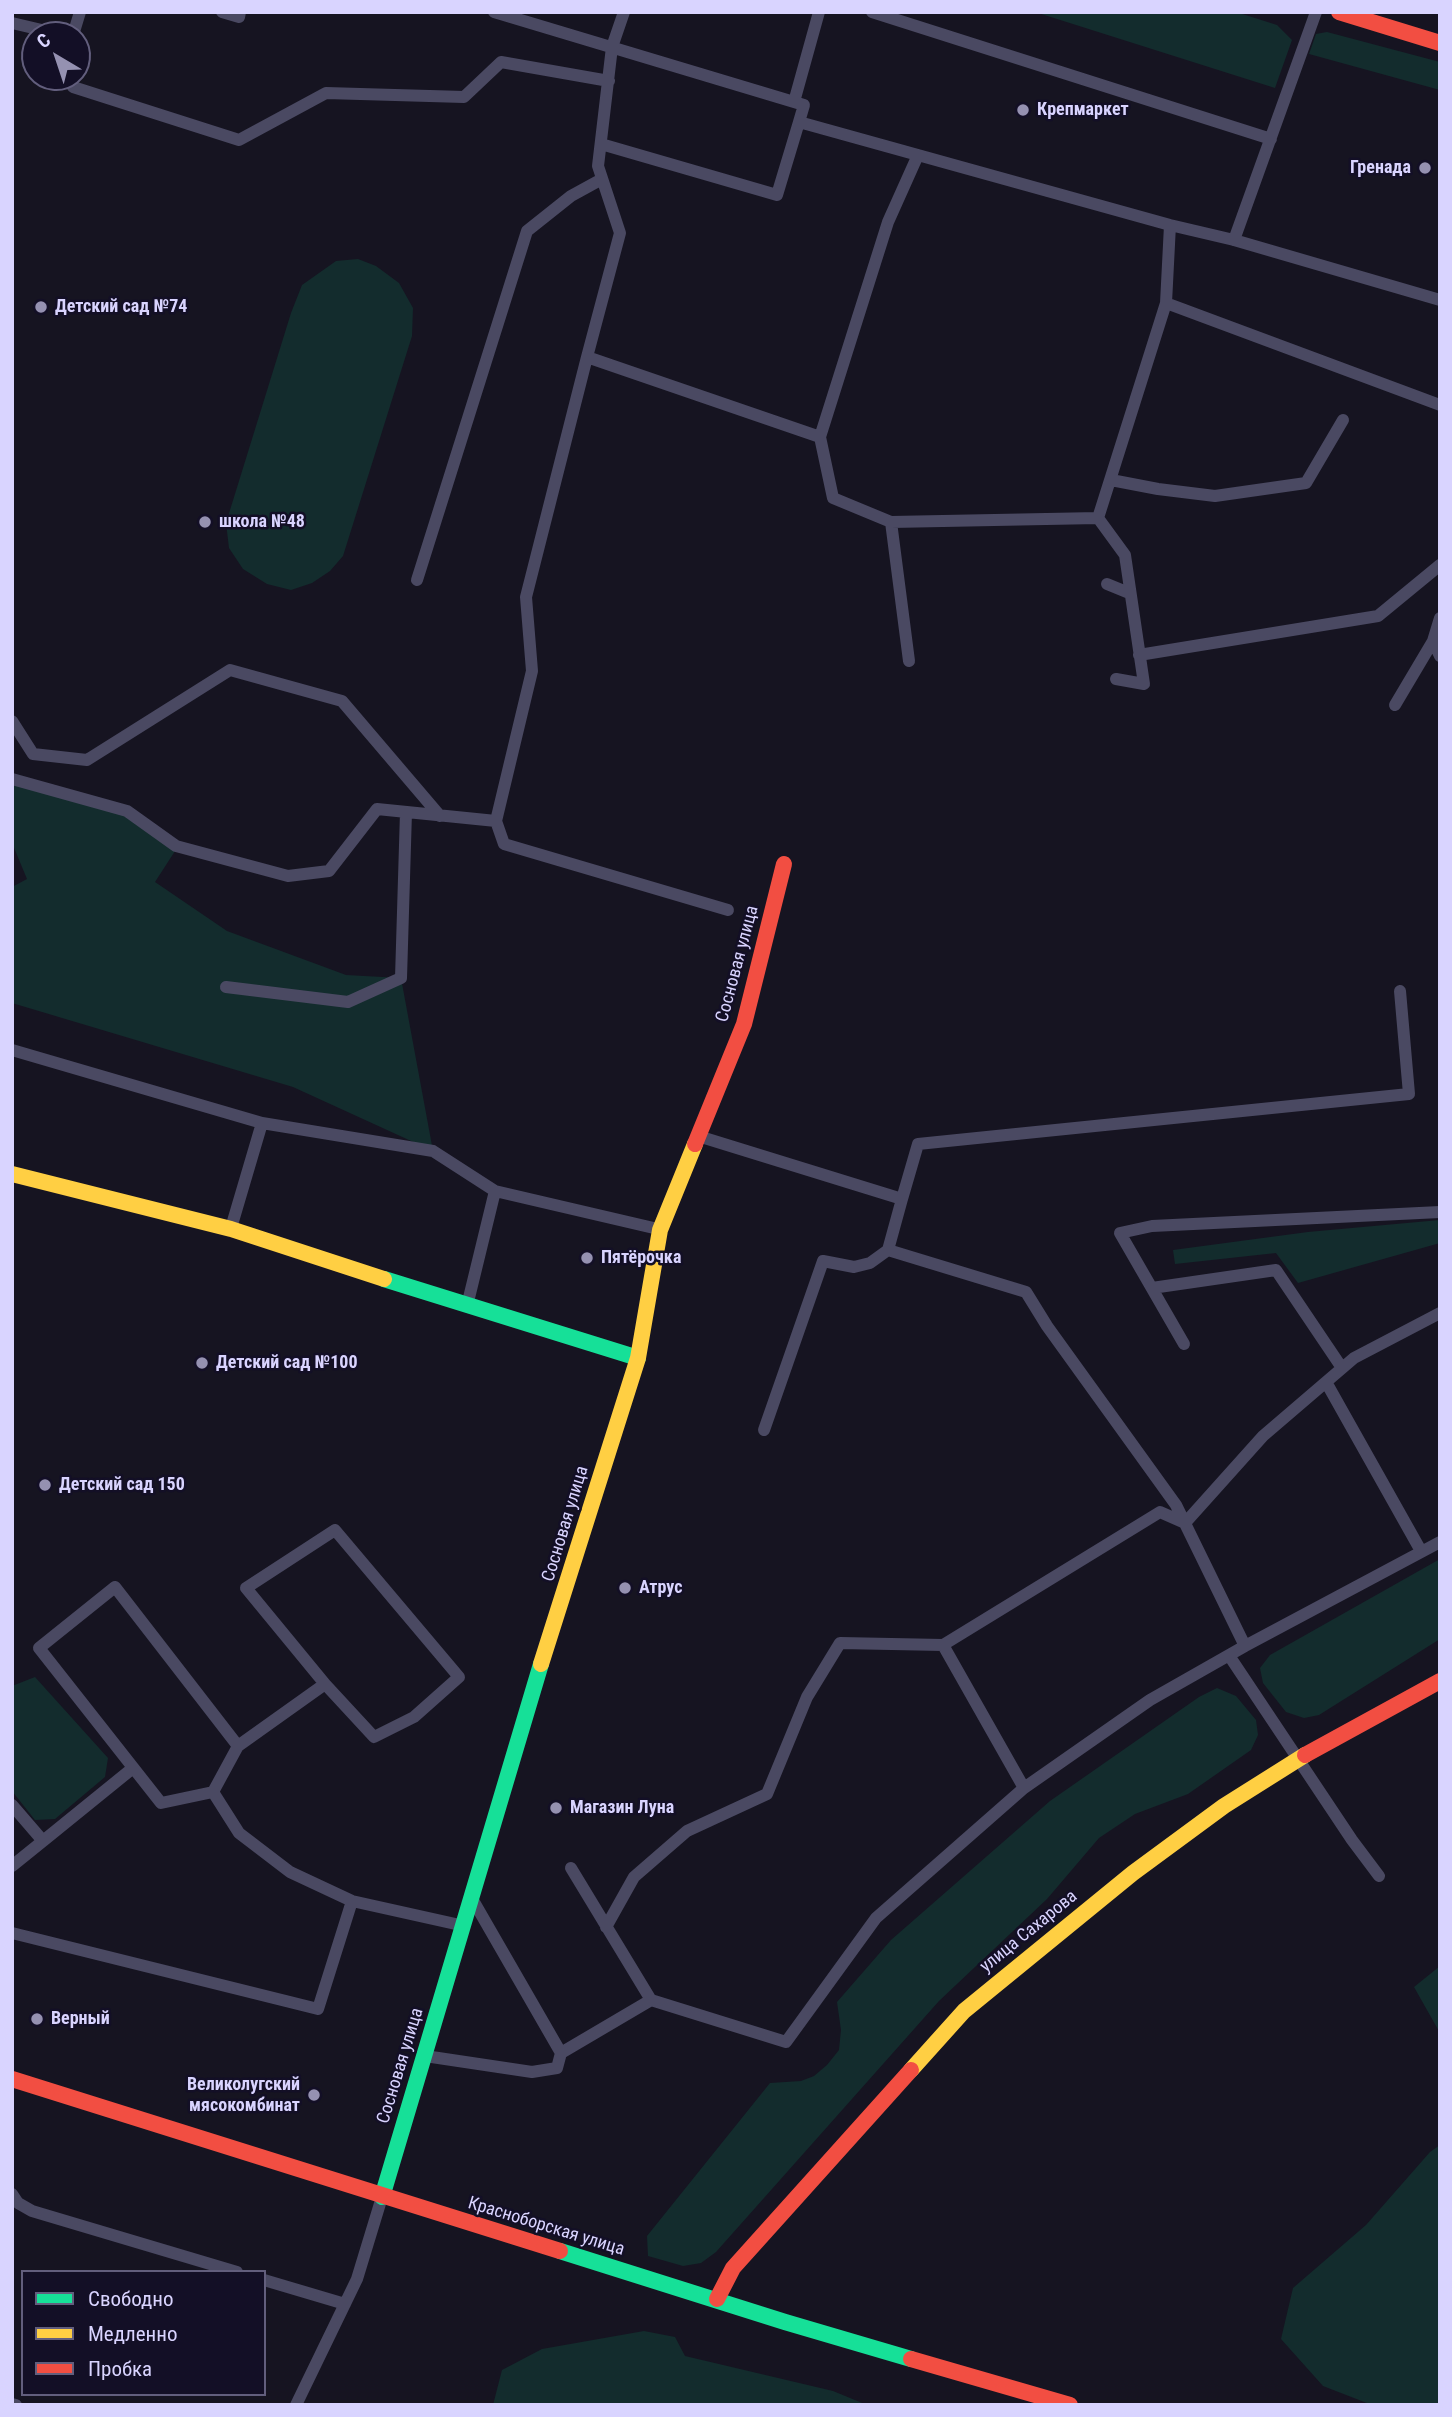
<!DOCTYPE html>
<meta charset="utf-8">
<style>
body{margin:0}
#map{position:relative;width:1452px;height:2417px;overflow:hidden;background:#161421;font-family:"Roboto Condensed",sans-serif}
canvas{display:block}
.frame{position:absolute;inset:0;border:14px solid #d9d4ff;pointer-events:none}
.legend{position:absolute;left:21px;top:2270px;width:245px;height:126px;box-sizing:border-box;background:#130f26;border:2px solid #625e7d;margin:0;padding:9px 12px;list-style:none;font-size:21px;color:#d9d4ff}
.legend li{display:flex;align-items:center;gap:14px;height:35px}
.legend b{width:35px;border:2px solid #625e7d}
.north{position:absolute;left:21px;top:21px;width:70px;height:70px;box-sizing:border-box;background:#130f26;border:2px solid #625e7d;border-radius:50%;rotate:321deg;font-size:19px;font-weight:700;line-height:28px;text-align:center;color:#d9d4ff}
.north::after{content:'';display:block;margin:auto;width:24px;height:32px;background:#9591b1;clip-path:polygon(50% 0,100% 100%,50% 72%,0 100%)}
</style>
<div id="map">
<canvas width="1452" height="2417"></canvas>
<div class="frame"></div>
<ul class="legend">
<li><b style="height:9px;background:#16e098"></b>Свободно</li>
<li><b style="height:9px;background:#ffcf43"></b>Медленно</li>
<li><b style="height:9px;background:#f24e42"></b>Пробка</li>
</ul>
<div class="north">С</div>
</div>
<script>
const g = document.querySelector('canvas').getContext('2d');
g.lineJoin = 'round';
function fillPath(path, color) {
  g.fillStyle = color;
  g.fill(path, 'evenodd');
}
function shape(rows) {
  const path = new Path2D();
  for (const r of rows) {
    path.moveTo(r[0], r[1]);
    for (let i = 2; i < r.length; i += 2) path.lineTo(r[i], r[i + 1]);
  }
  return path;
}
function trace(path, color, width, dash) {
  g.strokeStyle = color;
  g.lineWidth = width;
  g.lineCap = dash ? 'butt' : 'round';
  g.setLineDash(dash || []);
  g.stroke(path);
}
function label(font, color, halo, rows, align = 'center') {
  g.font = font + ' "Roboto Condensed",sans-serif';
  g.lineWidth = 5;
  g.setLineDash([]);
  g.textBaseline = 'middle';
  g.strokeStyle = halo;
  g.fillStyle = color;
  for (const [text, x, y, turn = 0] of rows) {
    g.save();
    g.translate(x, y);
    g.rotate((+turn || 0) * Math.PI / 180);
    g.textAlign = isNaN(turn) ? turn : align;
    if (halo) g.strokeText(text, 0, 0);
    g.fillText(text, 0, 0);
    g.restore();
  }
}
const green = shape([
 [1035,12,1236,12,1277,25,1292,40,1275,88],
 [1327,32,1440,62,1440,90,1309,54,1316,34],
 [358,259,376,266,399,283,413,308,412,336,343,556,330,571,312,583,291,590,267,584,243,569,229,548,226,523,291,313,302,285,336,261],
 [12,780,127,811,177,848,155,882,227,931,346,975,401,978,433,1151,293,1087,12,1003,12,887,27,879,12,843],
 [1440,1220,1440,1243,1298,1283,1276,1253,1175,1264,1173,1250,1308,1232],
 [1440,1559,1440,1639,1319,1715,1304,1718,1286,1712,1263,1683,1260,1668,1270,1655],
 [35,1677,108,1758,105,1777,55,1819,35,1820,12,1791,12,1686],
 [1217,1688,1236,1696,1256,1720,1258,1735,1251,1750,1188,1794,1135,1814,1099,1838,1047,1899,939,2001,716,2252,701,2263,683,2266,648,2256,647,2236,770,2083,801,2081,814,2076,827,2065,839,2050,841,2030,837,2002,891,1940,1050,1801,1199,1697],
 [1440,1966,1440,2033,1414,1987],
 [1440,2145,1440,2405,1372,2405,1323,2386,1281,2339,1293,2288,1366,2225,1430,2152],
 [644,2331,675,2337,685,2356,833,2391,867,2405,493,2405,502,2370,542,2349]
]);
const lane = shape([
 [222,12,239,17,240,12],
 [494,12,804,105,799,122,1170,225,1234,240,1440,300],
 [624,12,612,47,598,166,620,233,587,357,820,437,888,222,918,155],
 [872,12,1271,139],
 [12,23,63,35],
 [73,35,80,12],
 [69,77,73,87,239,140,326,93,464,97,501,62,609,81],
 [794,102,819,12],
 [601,144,777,195,799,122],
 [1234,240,1316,12],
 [1166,303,1440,405],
 [820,437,833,498,891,522,1098,518,1166,303,1170,225],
 [1111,480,1158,489,1215,496,1306,483,1343,420],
 [1098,518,1125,555,1144,684,1116,679],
 [891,522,909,661],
 [417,580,527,231,571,196,602,179],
 [1107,584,1129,593],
 [1440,618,1433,641,1440,656],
 [1139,655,1378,616,1440,565],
 [1395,705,1433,641],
 [12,721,33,754,87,760,230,670,342,701,440,816],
 [12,779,127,811,176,846,288,876,329,871,377,809,496,821,504,844,728,910],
 [496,821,532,671,526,597,587,357],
 [226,987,348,1002,401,978,406,812],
 [12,1050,262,1123],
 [698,1136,902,1199,888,1250,1026,1292,1047,1326,1176,1505,1245,1646],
 [495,1191,658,1229],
 [902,1199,918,1144,1409,1094,1400,991],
 [231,1228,262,1123,433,1151,495,1191,467,1306],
 [1152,1288,1276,1270,1342,1368],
 [1184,1344,1120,1233,1152,1226,1440,1212],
 [1326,1382,1421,1551],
 [764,1430,823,1261,854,1267,870,1263,888,1250],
 [1230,1657,1352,1840,1379,1876],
 [238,1746,325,1684,246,1588,335,1530,459,1677,414,1717,374,1737,325,1684],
 [1024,1788,943,1645,1160,1512,1185,1523,1263,1436,1354,1358,1440,1313],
 [213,1792,238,1746,115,1587,39,1648,161,1803,213,1792,239,1833,290,1872,352,1901,460,1925],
 [12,1805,43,1841,133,1768],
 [12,1866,43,1841],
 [571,1868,651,2000,786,2042,876,1918,1024,1788,1150,1700,1245,1646,1440,1542],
 [474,1902,561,2053,651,2000],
 [606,1927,634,1877,687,1831,767,1794,807,1697,840,1643,943,1645],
 [12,1933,318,2009,352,1901],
 [425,2056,532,2072,557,2068,561,2053],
 [12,2194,18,2203,32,2211,237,2272],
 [264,2280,345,2304],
 [12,2404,16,2405],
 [296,2405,357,2279,382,2197]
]);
const fast = shape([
 [384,1279,638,1358],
 [382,2197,541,1664],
 [560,2251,785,2322,911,2359]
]);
const slow = shape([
 [12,1174,231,1229,384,1279],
 [541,1664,638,1358,660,1230,695,1144],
 [911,2070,964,2011,1133,1873,1224,1806,1305,1755]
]);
const jam = shape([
 [1339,12,1440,43],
 [695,1144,744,1024,784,864],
 [1305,1755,1440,1681],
 [12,2079,560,2251],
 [717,2299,733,2268,911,2070],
 [911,2359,1070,2405]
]);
const markers = [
 [1023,110,7,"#9591b1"],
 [1425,168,7,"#9591b1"],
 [41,307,7,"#9591b1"],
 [205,522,7,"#9591b1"],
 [587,1258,7,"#9591b1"],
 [202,1363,7,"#9591b1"],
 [45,1485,7,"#9591b1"],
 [625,1588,7,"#9591b1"],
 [556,1808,7,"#9591b1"],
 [37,2019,7,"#9591b1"],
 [314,2095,7,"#9591b1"]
];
const poiNames = [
 ["Крепмаркет",1037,110],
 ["Гренада",1411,168,"right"],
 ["Детский сад №74",55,307],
 ["школа №48",219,522],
 ["Пятёрочка",601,1258],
 ["Детский сад №100",216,1363],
 ["Детский сад 150",59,1485],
 ["Атрус",639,1588],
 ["Магазин Луна",570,1808],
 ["Верный",51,2019],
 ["Великолугский",300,2085,"right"],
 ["мясокомбинат",300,2106,"right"]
];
const streetNames = [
 ["Сосновая улица",738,964,-75],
 ["Сосновая улица",566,1524,-73],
 ["улица Сахарова",1029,1932,-39],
 ["Сосновая улица",401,2066,-73],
 ["Красноборская улица",546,2227,17]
];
fillPath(green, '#132c2d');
trace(lane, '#4a4962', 12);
trace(fast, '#16e098', 16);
trace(slow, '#ffcf43', 16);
trace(jam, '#f24e42', 16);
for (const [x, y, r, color] of markers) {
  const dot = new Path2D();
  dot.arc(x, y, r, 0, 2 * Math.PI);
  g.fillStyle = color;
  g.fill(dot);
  trace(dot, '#130f26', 2.5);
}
label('bold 18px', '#d9d4ff', '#130f26', poiNames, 'left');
label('18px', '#d9d4ff', '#130f26', streetNames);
</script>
